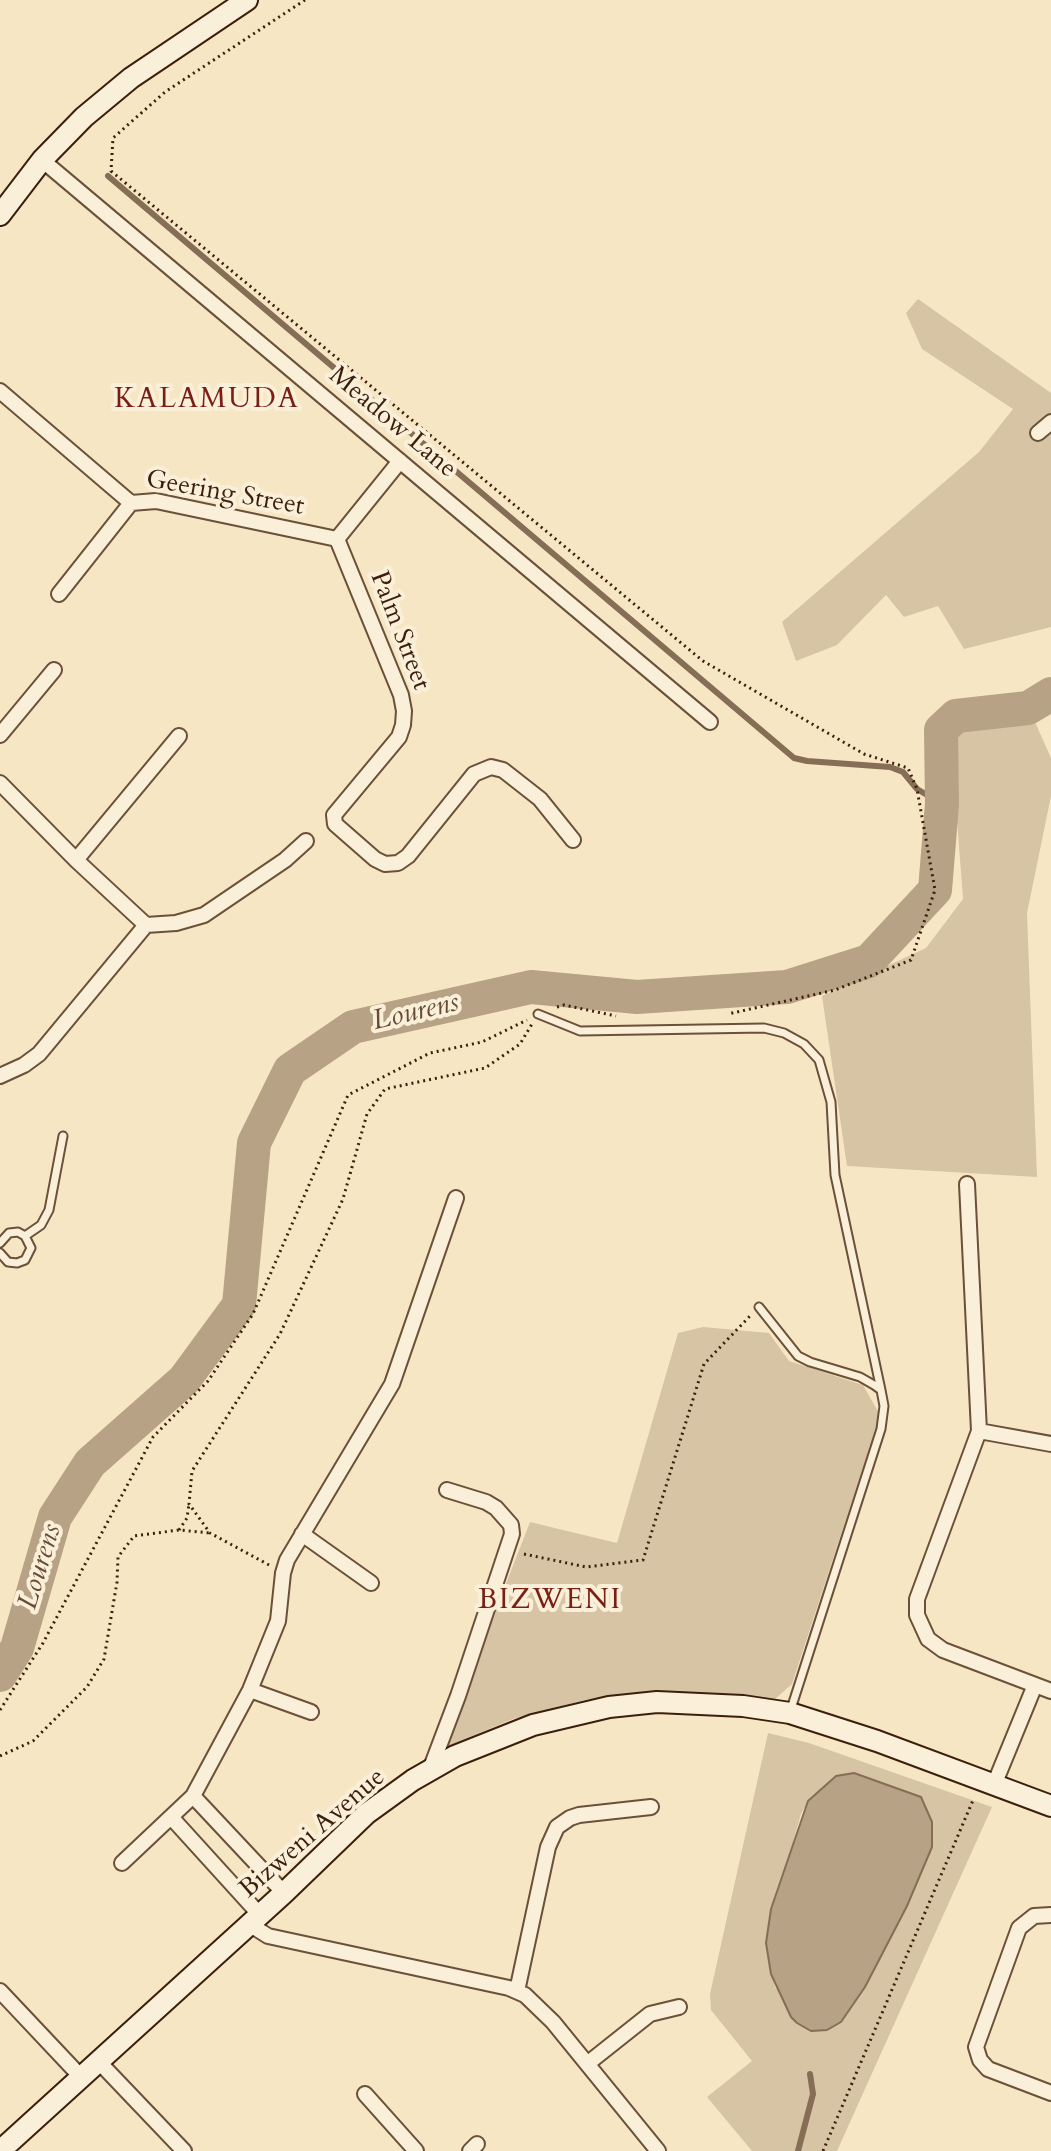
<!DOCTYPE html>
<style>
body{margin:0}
canvas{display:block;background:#f7e6c3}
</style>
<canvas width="1051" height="2151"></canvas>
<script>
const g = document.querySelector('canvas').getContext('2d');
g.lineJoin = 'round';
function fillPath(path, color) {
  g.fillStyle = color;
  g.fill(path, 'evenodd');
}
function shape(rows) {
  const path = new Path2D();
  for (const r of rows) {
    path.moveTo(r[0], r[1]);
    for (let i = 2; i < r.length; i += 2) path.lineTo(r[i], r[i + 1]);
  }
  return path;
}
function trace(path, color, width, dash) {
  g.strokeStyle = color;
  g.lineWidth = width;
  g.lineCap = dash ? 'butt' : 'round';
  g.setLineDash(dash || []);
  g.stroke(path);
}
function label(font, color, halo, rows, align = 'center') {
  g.font = font + ' Cardo,serif';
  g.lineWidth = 8;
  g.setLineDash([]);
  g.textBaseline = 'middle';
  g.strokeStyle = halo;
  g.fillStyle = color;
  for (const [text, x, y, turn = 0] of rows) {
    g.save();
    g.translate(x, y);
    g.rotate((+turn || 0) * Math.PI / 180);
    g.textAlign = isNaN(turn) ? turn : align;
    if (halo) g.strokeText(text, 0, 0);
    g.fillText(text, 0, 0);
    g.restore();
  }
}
const green = shape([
 [918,299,1051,393,1051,627,964,649,938,606,904,617,886,595,837,645,796,661,782,622,979,452,1013,409,922,349,906,313],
 [997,720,1035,722,1051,758,1051,796,1027,913,1037,1177,847,1166,822,996,926,948,963,899,952,754,954,731],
 [703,1327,769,1333,789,1361,863,1385,880,1415,792,1684,774,1700,721,1693,647,1692,584,1700,513,1719,448,1746,445,1740,530,1522,617,1543,678,1333],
 [768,1733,809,1743,992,1807,837,2151,752,2151,707,2097,752,2061,711,2010,710,1994],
 [836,1776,921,1797,932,1822,932,1847,907,1906,886,1942,776,1989,771,1974,766,1943,771,1909,778,1885,786,1867,801,1814,808,1801]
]);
const water = shape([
 [854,1773,921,1797,932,1822,932,1847,907,1906,865,1987,841,2022,827,2030,811,2031,797,2023,791,2017,771,1974,766,1943,771,1909,808,1801,836,1776,854,1773]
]);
const stream = shape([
 [108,176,794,758,807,761,890,767,903,772,917,789,942,804],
 [798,2151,813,2094,810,2074]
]);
const river = shape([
 [0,1675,17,1648,55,1517,90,1463,184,1380,239,1305,254,1143,290,1070,353,1027,531,987,637,997,787,987,869,961,935,890,942,804,941,730,956,716,1028,708,1051,694]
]);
const path = shape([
 [305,0,165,92,113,138,111,171,703,661,864,754,908,768,917,789,935,890,911,960,835,990,728,1014],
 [557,1007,564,1005,616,1016],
 [179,1530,187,1518,189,1504],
 [524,1554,586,1567,643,1560,704,1364,750,1316],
 [269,1565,210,1533,189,1504,192,1471,280,1334,343,1199,367,1114,385,1089,485,1068,520,1044,532,1024],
 [0,1710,43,1643,153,1437,208,1381,253,1314,348,1095,430,1053,482,1042,527,1020],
 [0,1756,33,1741,87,1687,104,1659,117,1582,118,1557,134,1536,179,1530,210,1533],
 [823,2151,974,1798]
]);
const lane = shape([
 [538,1014,580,1031,764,1028,784,1033,804,1044,819,1060,831,1102,835,1175,881,1390],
 [25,1236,41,1225,49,1210,63,1136],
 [0,1243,9,1233,18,1232,25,1236,31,1248,25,1260,17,1263,8,1262,0,1253],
 [759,1307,798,1356,810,1362,860,1377,874,1385,881,1390,884,1406,881,1429,790,1712]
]);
const street = shape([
 [42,160,710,722],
 [0,391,131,503,156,501,337,539],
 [1038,433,1051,422],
 [337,539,401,695,404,711,403,725,399,737,334,815,335,824,375,859,385,864,398,863,408,856,474,774,491,767,503,770,540,799,573,840],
 [337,539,400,461],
 [59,594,131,503],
 [0,735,54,670],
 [0,783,76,860,146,925],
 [76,860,179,736],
 [0,1076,24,1065,39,1054,146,925,176,923,204,915,285,860,306,841],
 [967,1184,979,1431,917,1599,917,1615,928,1639,943,1650,1051,1691],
 [979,1431,1051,1444],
 [302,1534,371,1583],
 [250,1690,311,1712],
 [430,1770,458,1696,512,1534,511,1525,496,1508,486,1502,447,1490],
 [994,1785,1035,1685],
 [193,1796,284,1893],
 [171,1817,260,1915],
 [122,1863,193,1796,250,1690,278,1621,283,1573,287,1560,392,1384,456,1198],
 [1051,1915,1034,1916,1019,1928,976,2047,980,2060,988,2069,1051,2093],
 [249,1924,268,1936,509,1988,525,1995,553,2022,658,2151],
 [0,1991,82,2078],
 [517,1991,548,1847,557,1827,570,1818,579,1815,651,1807],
 [100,2063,184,2151],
 [587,2064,650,2014,679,2007],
 [365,2094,416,2151],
 [470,2151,477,2144]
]);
const secondary = shape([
 [0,215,42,160,84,117,131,78,247,0],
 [0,2151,284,1893,366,1814,413,1780,455,1756,533,1725,609,1707,657,1702,743,1706,790,1713,877,1741,1051,1806]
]);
const streetNames = [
 ["Meadow Lane",392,423,40],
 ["Geering Street",225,494,10],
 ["Palm Street",399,631,69],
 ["Bizweni Avenue",313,1834,-41]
];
const neighbourhoodNames = [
 ["KALAMUDA",207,401],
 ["BIZWENI",550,1602]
];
const waterNames = [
 ["Lourens",416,1013,-13],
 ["Lourens",41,1567,-73]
];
fillPath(green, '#d7c4a4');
fillPath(water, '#b7a285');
trace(water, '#866d55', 2);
trace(stream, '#866d55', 6);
trace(river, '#b7a285', 34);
trace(lane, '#6b503a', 11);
trace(street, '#6b503a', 18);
trace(secondary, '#3c1e0d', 24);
trace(path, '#3c1e0d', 3, [2, 4]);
trace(lane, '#faefd8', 7);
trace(street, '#faefd8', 14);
trace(secondary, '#faefd8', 20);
label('26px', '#3c1e0d', '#faefd8', streetNames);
g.letterSpacing = '2px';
label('28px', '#7a1f14', '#faefd8', neighbourhoodNames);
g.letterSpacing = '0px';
label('italic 28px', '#674c37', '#faefd8', waterNames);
</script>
